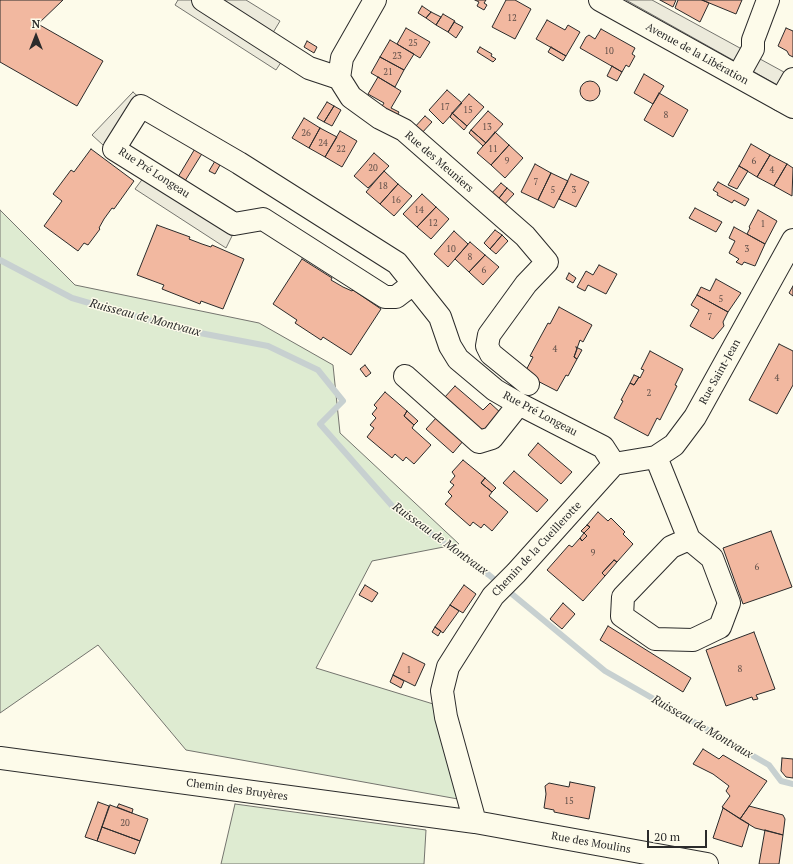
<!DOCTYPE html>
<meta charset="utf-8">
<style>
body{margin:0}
#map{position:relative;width:793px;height:864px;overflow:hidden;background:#fdfbea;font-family:"PT Serif",serif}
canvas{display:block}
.north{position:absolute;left:16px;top:16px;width:40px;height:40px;-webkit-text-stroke:3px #fdfbea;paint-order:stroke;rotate:0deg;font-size:11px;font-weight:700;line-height:16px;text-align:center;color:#2b2b2b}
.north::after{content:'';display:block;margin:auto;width:14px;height:18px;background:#2b2b2b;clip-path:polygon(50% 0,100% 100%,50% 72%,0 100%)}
.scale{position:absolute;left:647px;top:830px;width:60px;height:18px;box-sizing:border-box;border:2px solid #2b2b2b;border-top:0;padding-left:5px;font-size:12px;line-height:14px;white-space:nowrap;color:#2b2b2b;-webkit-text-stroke:3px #fdfbea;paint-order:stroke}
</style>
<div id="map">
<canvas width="793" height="864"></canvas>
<div class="north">N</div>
<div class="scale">20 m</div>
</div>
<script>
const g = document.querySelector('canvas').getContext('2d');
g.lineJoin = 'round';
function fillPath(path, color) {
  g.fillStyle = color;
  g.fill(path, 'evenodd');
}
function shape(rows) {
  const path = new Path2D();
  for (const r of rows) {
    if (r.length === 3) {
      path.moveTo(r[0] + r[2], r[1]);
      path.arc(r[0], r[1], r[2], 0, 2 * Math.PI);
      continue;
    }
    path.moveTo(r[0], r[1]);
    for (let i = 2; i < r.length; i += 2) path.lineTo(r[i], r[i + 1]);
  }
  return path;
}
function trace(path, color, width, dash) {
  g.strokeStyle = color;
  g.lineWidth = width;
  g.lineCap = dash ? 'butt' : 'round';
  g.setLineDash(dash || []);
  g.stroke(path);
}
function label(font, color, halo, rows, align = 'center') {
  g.font = font + ' "PT Serif",serif';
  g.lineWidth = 3;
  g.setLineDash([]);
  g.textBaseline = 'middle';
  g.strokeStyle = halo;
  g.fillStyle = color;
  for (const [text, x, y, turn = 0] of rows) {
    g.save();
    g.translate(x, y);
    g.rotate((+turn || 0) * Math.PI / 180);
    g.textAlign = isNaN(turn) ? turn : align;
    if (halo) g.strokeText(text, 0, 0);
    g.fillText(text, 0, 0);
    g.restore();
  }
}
const green = shape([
 [0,210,75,285,259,323,333,365,340,433,459,544,372,561,316,668,443,707,469,801,186,750,98,645,0,713,0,210],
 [235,804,426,830,424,864,221,864,235,804]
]);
const parking = shape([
 [178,0,246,0,280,21,268,41,287,53,276,70,175,5,178,0],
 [626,0,652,0,793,77,781,87,626,0],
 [133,92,144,102,103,145,92,135,133,92],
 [144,177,233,234,226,248,135,189,144,177]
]);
const stream = shape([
 [0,260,72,298,179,329,268,346,318,370,343,401,320,424,394,508,489,575,605,671,769,765,781,781,793,784]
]);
const building = shape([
 [0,0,63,0,38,24,103,61,77,106,0,62,0,0],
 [475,0,486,0,484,3,487,5,484,10,477,6,479,2,475,0],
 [506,0,515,0,531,9,515,39,492,27,506,0],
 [660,0,676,0,673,7,660,0],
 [678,0,702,0,709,3,700,22,675,8,678,0],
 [702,0,742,0,736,14,702,0],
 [422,6,431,12,426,18,418,13,422,6],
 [431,12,441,17,436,25,426,18,431,12],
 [443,14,455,21,448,32,436,25,443,14],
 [547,20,565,30,568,25,580,32,566,56,536,39,547,20],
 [454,22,463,27,456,38,448,32,454,22],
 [406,28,430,42,420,58,397,44,406,28],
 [786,28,793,31,793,57,789,55,787,51,778,46,786,28],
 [601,29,635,48,632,54,635,56,629,67,626,65,622,72,580,48,586,37,589,35,595,39,601,29],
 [390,40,414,54,404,70,380,57,390,40],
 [307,41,317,47,314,53,304,47,307,41],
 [480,47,492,54,491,56,496,59,493,62,477,52,480,47],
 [551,47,566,56,563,61,548,52,551,47],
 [380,57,404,70,395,87,371,73,380,57],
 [612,66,622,72,617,81,607,76,612,66],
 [644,74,664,86,653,104,634,93,644,74],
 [378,77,401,91,391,108,399,112,395,120,379,111,384,103,368,94,378,77],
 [590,91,10],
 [447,90,462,103,443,124,429,110,447,90],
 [659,93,688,110,673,137,644,120,659,93],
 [469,94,484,107,467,126,452,113,469,94],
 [327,102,334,106,324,122,317,118,327,102],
 [334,106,341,110,332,126,324,122,334,106],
 [488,111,503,124,486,143,471,130,488,111],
 [452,113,467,126,464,130,450,117,452,113],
 [425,116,432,122,420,135,413,129,425,116],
 [304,118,320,128,309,148,292,138,304,118],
 [320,128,337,137,325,157,309,148,320,128],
 [471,130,486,143,483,146,469,133,471,130],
 [340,131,357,141,342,167,325,157,340,131],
 [495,132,509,145,491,165,477,153,495,132],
 [751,144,770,155,757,177,739,166,751,144],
 [509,145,523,158,505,178,491,165,509,145],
 [196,147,203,152,185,181,178,177,196,147],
 [91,149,134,181,114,209,112,208,104,219,99,228,100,229,88,245,84,243,78,251,44,226,62,201,53,194,71,170,74,172,91,149],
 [374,153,389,166,368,188,354,176,374,153],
 [770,155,787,164,774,186,757,177,770,155],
 [215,161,220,165,215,174,209,171,215,161],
 [535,164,551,173,538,200,521,192,535,164],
 [787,164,793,168,792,196,774,186,787,164],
 [739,166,748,171,737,189,728,185,739,166],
 [384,171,398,184,380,204,366,192,384,171],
 [551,173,568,181,554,208,538,200,551,173],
 [571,174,589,182,576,207,559,199,571,174],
 [718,182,749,199,745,206,734,200,732,203,717,195,718,193,713,190,718,182],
 [501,183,507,188,496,202,489,196,501,183],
 [398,184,412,196,394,216,380,204,398,184],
 [507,188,514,194,502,207,496,202,507,188],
 [422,194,436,207,417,227,403,214,422,194],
 [436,207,449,219,431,239,417,227,436,207],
 [695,208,722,222,716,232,689,218,695,208],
 [758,210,777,221,765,244,747,234,750,228,749,227,758,210],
 [157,225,190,237,189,239,202,244,211,247,212,245,244,259,223,309,201,301,200,304,162,289,164,285,137,275,157,225],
 [734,227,765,244,755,266,744,262,742,265,736,262,739,259,729,253,735,241,729,238,734,227],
 [495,230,502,235,490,249,484,243,495,230],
 [454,231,468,244,448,267,434,254,454,231],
 [502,235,508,241,496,254,490,249,502,235],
 [470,242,485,255,469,272,455,259,470,242],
 [485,255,499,267,483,285,469,272,485,255],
 [302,259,332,278,331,280,343,287,352,291,353,290,381,309,351,355,323,337,321,340,295,323,297,320,273,304,302,259],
 [599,265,617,274,606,294,588,285,585,291,577,287,586,271,593,275,599,265],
 [569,273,576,278,573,283,566,279,569,273],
 [716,279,741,293,728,312,697,295,701,287,710,291,716,279],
 [793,286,793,296,789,293,793,286],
 [697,295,728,312,723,322,724,326,713,339,690,326,699,310,691,305,697,295],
 [559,307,592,325,583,342,580,340,574,357,577,359,568,376,566,375,557,391,524,374,533,357,530,356,548,323,550,324,559,307],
 [779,344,793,351,793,385,777,414,749,400,779,344],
 [576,347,582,350,577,359,574,357,577,349,576,347],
 [650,351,683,369,675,385,677,386,660,420,657,418,648,436,614,418,623,401,621,400,630,383,634,385,639,377,640,378,644,370,641,369,650,351],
 [365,365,371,373,366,377,360,369,365,365],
 [634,375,639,377,634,385,630,383,634,375],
 [455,386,483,410,490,403,502,414,484,433,444,398,455,386],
 [385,392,407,411,404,416,414,425,412,428,431,445,414,464,406,457,403,461,395,454,392,458,367,437,374,428,370,425,376,418,372,414,377,408,374,405,385,392],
 [407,411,418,421,414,425,404,416,407,411],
 [437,417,464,440,453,453,426,429,437,417],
 [538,443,572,472,561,484,528,455,538,443],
 [463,460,485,478,481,483,492,492,489,496,508,512,492,531,484,524,481,528,473,522,470,526,445,504,452,496,448,492,454,485,450,482,455,476,452,472,463,460],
 [514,471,548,500,537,512,503,483,514,471],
 [485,478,496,488,492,492,481,483,485,478],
 [598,512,608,521,611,518,625,532,623,534,633,544,617,562,614,560,602,573,605,576,583,601,547,570,569,545,572,547,580,538,582,541,587,536,584,533,590,527,587,525,598,512],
 [587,525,590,527,584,533,581,531,587,525],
 [771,531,792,587,743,604,723,548,771,531],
 [584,533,587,536,582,541,580,538,584,533],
 [614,560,617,562,605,576,602,573,614,560],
 [365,585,378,593,372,602,359,595,365,585],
 [464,585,476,594,463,613,450,605,464,585],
 [563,603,575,614,562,629,550,619,563,603],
 [450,605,459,611,443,633,435,627,450,605],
 [608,626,691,678,683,692,600,640,608,626],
 [435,627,441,631,438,636,432,632,435,627],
 [754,632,775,689,756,695,758,699,753,700,752,697,726,706,706,650,754,632],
 [403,653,425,664,415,686,393,675,403,653],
 [393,675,404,681,401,688,390,682,393,675],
 [703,749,719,759,723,755,767,781,740,819,722,807,730,796,726,791,729,786,713,774,693,764,703,749],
 [782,758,793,759,793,778,786,777,781,771,782,758],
 [570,782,595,787,589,819,554,812,554,810,544,808,546,794,545,786,549,783,569,787,570,782],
 [98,802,109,806,97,841,85,837,98,802],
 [119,804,133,809,132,813,117,807,119,804],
 [110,805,148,819,140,841,102,827,110,805],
 [749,806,783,815,785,819,783,835,755,828,740,819,749,806],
 [723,808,749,824,742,847,713,838,723,808],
 [102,827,140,841,135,854,97,841,102,827],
 [765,830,783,835,779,864,759,864,765,830]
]);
const minor = shape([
 [203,0,309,68,339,78],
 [375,0,342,58,339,78,351,97,380,118,404,130,525,236,547,262,526,284,489,335,487,346,491,354,528,384],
 [738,76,753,49,753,40,768,0],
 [781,100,793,79],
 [413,284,396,297,385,297,263,219,234,224,114,149,141,106,239,163,397,263,440,317,450,346,458,359,495,390,519,404,603,447,614,464],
 [405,376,479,442,492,438,519,404],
 [656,457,689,539,712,558,729,603,720,627,693,640,655,639,622,616,623,597,671,547,689,539],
 [614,464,656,457,674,445,695,417,793,240],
 [0,758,475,822,707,864],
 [475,822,446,717,442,691,448,667,493,596,516,573,614,464]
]);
const major = shape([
 [600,0,793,107]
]);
const numberNames = [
 ["12",512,18],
 ["25",413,43],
 ["10",609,51],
 ["23",397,56],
 ["21",388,72],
 ["17",445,107],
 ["15",468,110],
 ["8",666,115],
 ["13",487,127],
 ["26",306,133],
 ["24",323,143],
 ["22",341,149],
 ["11",493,149],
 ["9",507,161],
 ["6",754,161],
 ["20",373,168],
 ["4",772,170],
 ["7",536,182],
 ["18",383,186],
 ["5",553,190],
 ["3",574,190],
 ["16",396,200],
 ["14",419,210],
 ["12",433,223],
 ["1",763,224],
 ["10",451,249],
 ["3",747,249],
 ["8",470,257],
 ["6",484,270],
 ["5",721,299],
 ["7",710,317],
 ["4",555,349],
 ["4",777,378],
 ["2",649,393],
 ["9",593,553],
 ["6",757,567],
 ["8",740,669],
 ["1",409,670],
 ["15",569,801],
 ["20",125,823]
];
const streetNames = [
 ["Avenue de la Libération",697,54,29],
 ["Rue des Meuniers",439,162,41],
 ["Rue Pré Longeau",154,173,33],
 ["Rue Saint-Jean",720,372,-61],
 ["Rue Pré Longeau",540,414,28],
 ["Chemin de la Cueillerotte",537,549,-47],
 ["Chemin des Bruyères",237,790,8],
 ["Rue des Moulins",591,843,10]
];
const waterNames = [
 ["Ruisseau de Montvaux",145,318,15],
 ["Ruisseau de Montvaux",440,539,36],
 ["Ruisseau de Montvaux",702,727,30]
];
fillPath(green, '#deebd1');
trace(green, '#74746e', 1);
fillPath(parking, '#eceadb');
trace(parking, '#74746e', 1);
trace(stream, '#c7d0d0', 6);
fillPath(building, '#f2b8a0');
trace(building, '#2b2b2b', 1);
trace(minor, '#2b2b2b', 24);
trace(major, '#2b2b2b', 24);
trace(minor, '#fdfbea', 22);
trace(major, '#fdfbea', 22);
label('9px', '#5d4e48', null, numberNames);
label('11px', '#2b2b2b', '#fdfbea', streetNames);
label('italic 12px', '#2b2b2b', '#fdfbea', waterNames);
</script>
